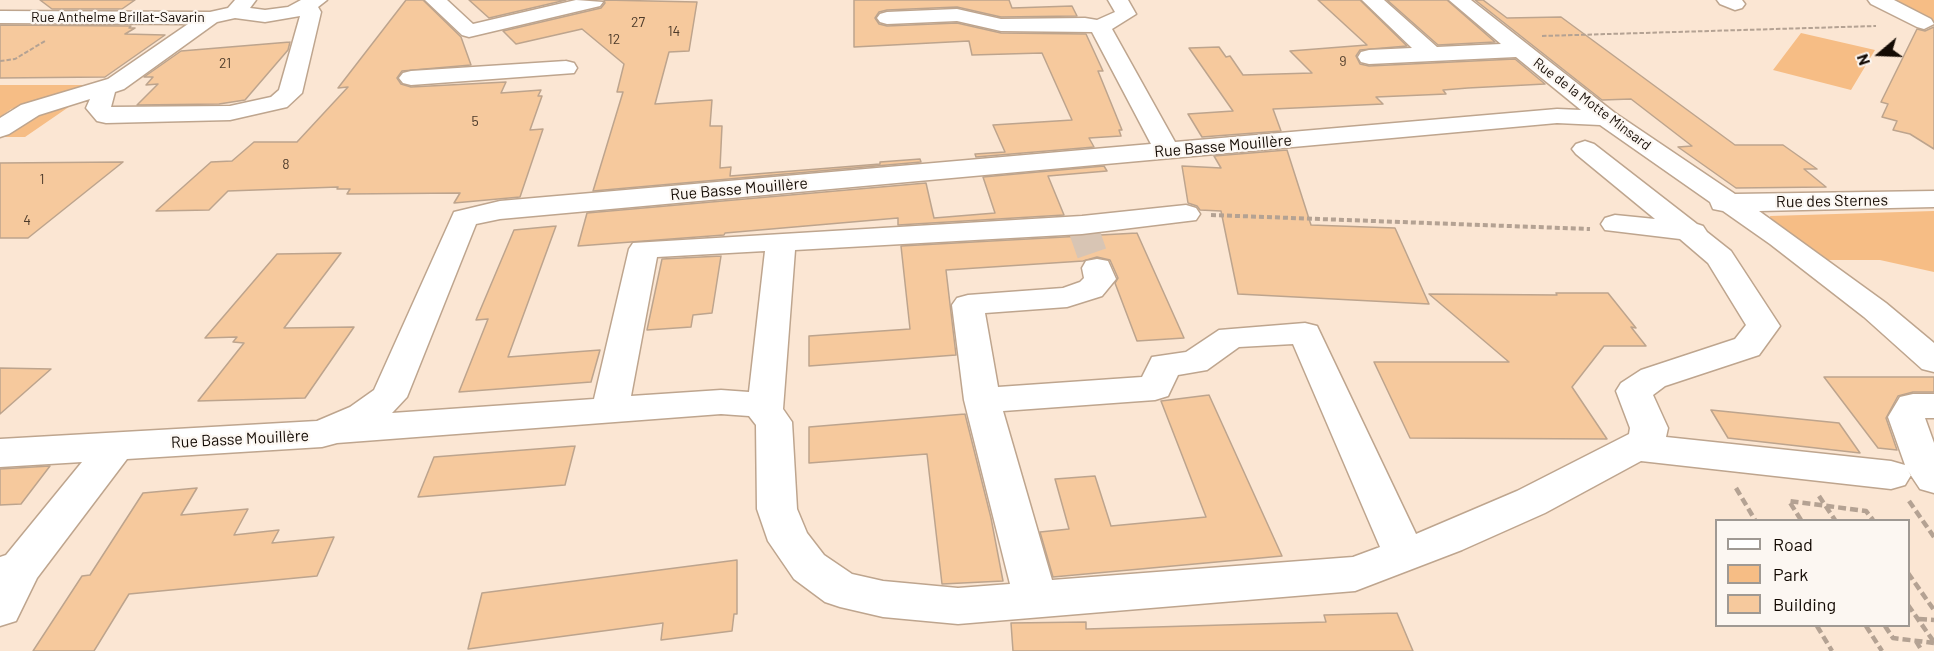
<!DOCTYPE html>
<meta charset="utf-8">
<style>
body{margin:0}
#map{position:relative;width:1934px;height:651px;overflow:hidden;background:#fbe6d3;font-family:Barlow,sans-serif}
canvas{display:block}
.legend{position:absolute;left:1715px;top:519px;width:195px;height:108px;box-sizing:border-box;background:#fcf7f2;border:2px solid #9f9993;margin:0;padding:8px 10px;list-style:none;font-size:18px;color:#140b04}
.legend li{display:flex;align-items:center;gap:12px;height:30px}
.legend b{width:30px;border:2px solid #9f9993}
.north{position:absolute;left:1850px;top:24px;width:60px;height:60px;-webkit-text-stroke:4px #fcf7f2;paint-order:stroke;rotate:251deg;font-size:16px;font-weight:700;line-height:24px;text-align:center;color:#140b04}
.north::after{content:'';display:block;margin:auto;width:21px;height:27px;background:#140b04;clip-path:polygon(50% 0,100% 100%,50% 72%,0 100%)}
</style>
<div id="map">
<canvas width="1934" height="651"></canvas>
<ul class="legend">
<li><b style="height:8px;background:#fff"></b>Road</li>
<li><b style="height:16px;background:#f6bd85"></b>Park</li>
<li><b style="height:16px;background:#f6c99d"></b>Building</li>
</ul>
<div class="north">N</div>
</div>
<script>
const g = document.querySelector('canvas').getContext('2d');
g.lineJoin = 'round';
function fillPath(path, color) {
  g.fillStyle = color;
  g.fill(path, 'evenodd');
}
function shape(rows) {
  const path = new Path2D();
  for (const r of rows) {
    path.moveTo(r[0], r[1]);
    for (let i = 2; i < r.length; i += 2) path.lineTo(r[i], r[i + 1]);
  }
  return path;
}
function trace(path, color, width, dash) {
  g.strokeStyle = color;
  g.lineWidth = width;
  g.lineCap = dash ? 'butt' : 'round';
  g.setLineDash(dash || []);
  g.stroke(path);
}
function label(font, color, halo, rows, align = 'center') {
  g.font = font + ' Barlow,sans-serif';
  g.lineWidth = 4.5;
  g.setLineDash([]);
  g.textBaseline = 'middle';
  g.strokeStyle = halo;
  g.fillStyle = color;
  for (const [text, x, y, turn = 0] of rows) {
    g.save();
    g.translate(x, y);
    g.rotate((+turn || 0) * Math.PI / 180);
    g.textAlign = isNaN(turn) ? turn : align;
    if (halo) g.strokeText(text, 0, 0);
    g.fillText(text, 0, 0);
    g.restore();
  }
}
const green = shape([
 [1886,0,1934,0,1934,23,1931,23],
 [1801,33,1875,50,1851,90,1773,70],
 [0,85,100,85,11,109,0,117],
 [76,102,25,137,2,137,42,111],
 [1934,211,1934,272,1880,260,1824,260,1771,222,1770,216]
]);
const building = shape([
 [40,0,135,0,122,9,52,9,40,0],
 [406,0,423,0,461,37,471,65,402,71,397,78,401,84,411,87,506,82,501,93,541,90,538,96,542,96,530,130,543,129,520,197,454,203,460,193,347,194,350,189,337,189,338,187,228,191,209,210,156,211,211,162,232,161,254,142,297,142,348,87,338,88,406,0],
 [469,0,566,0,489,18,469,0],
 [604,0,697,2,689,51,669,52,655,104,712,100,710,126,722,126,720,168,731,167,730,176,880,164,880,162,920,159,921,162,593,191,623,92,617,92,624,64,582,29,516,44,503,31,601,8,605,3,604,0],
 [854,0,1009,0,1012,8,1072,6,1077,16,1001,17,957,7,887,10,879,12,875,18,879,24,887,26,957,23,1001,33,1086,34,1103,71,1098,71,1122,130,1119,130,1121,136,1089,138,1094,147,976,157,975,154,1005,152,993,125,1072,120,1042,53,972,55,969,41,854,47,854,0],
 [1318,0,1360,0,1407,46,1360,50,1356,56,1360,64,1369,66,1515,59,1545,84,1468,88,1443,90,1446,94,1376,97,1383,104,1273,109,1281,131,1202,137,1188,114,1233,111,1189,48,1219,47,1226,57,1230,56,1243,75,1312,73,1290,51,1367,45,1318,0],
 [1387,0,1447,0,1495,42,1438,45,1387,0],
 [1475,0,1483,0,1507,18,1561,17,1735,145,1783,145,1817,169,1804,169,1826,187,1736,188,1678,147,1692,146,1631,99,1602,100,1475,0],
 [0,25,131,26,129,28,135,28,125,34,165,35,105,77,0,78,0,25],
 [1934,27,1934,149,1910,134,1893,130,1897,121,1882,117,1888,104,1881,102,1917,29,1925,31,1934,27],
 [290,42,288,50,245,100,219,104,137,105,158,84,146,85,153,77,144,77,181,51,290,42],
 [1287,150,1311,225,1395,228,1429,304,1238,294,1221,211,1200,210,1197,206,1188,203,1182,166,1221,168,1214,156,1287,150],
 [123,162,28,238,0,238,0,163,123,162],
 [1104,166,1107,171,1048,176,1064,215,898,225,898,218,725,233,724,235,578,246,587,213,926,183,934,218,995,213,983,177,1104,166],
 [556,226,508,357,600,350,591,382,459,392,488,319,476,320,514,230,556,226],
 [1137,233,1184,338,1137,341,1115,283,1118,278,1110,260,1097,257,1083,261,946,270,956,355,809,366,809,336,910,329,901,246,1137,233],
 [341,253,284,328,354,327,305,398,198,401,244,343,233,342,237,337,205,338,277,254,341,253],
 [721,256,712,313,693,315,691,327,647,330,662,259,721,256],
 [1556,293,1608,293,1636,328,1631,327,1646,346,1604,346,1572,387,1607,439,1410,438,1374,362,1509,362,1429,294,1557,295,1556,293],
 [0,368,51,369,0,414,0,368],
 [1824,377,1934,377,1934,392,1913,392,1898,396,1886,418,1897,450,1878,448,1824,377],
 [1209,395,1282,556,1053,577,1040,532,1069,529,1055,479,1095,476,1111,526,1206,517,1161,401,1209,395],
 [1711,410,1839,423,1860,453,1728,438,1711,410],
 [965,414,991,518,1003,581,942,584,927,454,809,463,809,427,965,414],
 [575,446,565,485,418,497,434,457,575,446],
 [50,466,21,504,0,505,0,469,50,466],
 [197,488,181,515,248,509,234,535,279,530,272,543,334,537,317,576,129,594,94,651,33,651,82,576,90,575,143,493,197,488],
 [737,560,737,614,734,614,732,631,661,640,663,623,468,649,482,593,737,560],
 [1397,613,1413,651,1013,651,1011,623,1086,622,1086,629,1326,622,1324,615,1397,613]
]);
const minorTunnel = shape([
 [1082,225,1097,268]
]);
const pathFar2 = shape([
 [1542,36,1876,26],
 [0,61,15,59,45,41]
]);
const pathFar1 = shape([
 [1211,215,1590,229]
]);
const path = shape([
 [1736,488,1755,520],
 [1819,496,1835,520],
 [1909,501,1934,537],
 [1801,520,1789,501,1866,511,1873,520],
 [1908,573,1934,610],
 [1908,605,1934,642],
 [1919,619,1934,620],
 [1817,626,1832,651],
 [1866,626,1882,651],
 [1885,626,1893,638,1934,643],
 [1916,641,1922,651]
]);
const minor = shape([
 [235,0,256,0,250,8,265,10,288,7,301,0,327,0,318,7,321,12,302,93,287,107,230,120,106,123,97,121,86,108,90,99,39,115,9,134,0,137,0,118,21,105,108,79,188,24,0,23,0,11,210,12,228,8,235,0],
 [300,16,279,90,271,97,230,106,111,107,115,92,124,89,217,22,235,18,265,22,300,16],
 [425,0,447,0,473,24,576,0,603,2,600,6,469,37,462,35,425,0],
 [1108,0,1128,0,1136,14,1112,29,1175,142,1557,109,1581,110,1516,57,1369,64,1361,62,1358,57,1361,52,1369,50,1412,48,1362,0,1384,0,1437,47,1501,44,1449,0,1471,0,1615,113,1735,194,1934,191,1934,207,1759,211,1886,303,1934,343,1934,372,1922,369,1864,317,1770,244,1723,211,1713,209,1710,202,1600,125,1557,123,500,219,476,224,407,397,392,413,594,399,629,249,633,243,1082,216,1186,205,1196,208,1200,214,1196,220,1082,234,795,250,783,409,792,422,797,509,807,533,824,555,852,574,883,581,958,588,1010,584,964,400,952,305,957,298,968,295,1063,288,1080,282,1084,278,1082,268,1086,261,1097,259,1108,261,1116,279,1102,296,1067,307,985,313,998,387,1142,377,1152,357,1186,352,1219,330,1305,323,1317,326,1416,534,1517,491,1629,434,1630,428,1616,391,1621,383,1641,370,1735,339,1746,325,1708,263,1680,239,1605,230,1601,224,1605,218,1615,215,1655,219,1576,154,1572,149,1576,144,1585,141,1594,144,1697,224,1703,226,1707,232,1731,251,1780,326,1759,355,1665,386,1653,395,1668,428,1666,437,1891,461,1905,465,1888,417,1900,397,1913,394,1934,394,1934,418,1925,418,1934,443,1934,493,1920,489,1908,471,1911,475,1905,485,1891,489,1641,461,1545,513,1462,550,1355,591,958,624,883,617,840,607,825,602,794,579,768,541,757,509,756,425,749,416,721,414,337,443,322,447,127,459,37,578,16,621,0,626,0,557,6,555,82,462,0,467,0,439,317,421,350,407,374,390,454,212,500,201,1151,144,1092,32,1001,31,957,21,887,24,880,22,877,18,880,14,887,12,957,9,1001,19,1085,18,1097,20,1115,12,1108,0],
 [765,251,749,392,721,390,631,396,657,257,765,251],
 [1293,344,1380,547,1353,557,1052,580,1003,411,1155,400,1168,396,1178,375,1207,370,1239,347,1293,344],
 [1717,0,1742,0,1745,4,1742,8,1735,10,1720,4,1717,0],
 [1868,0,1894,0,1931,19,1934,24,1924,29,1917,27,1871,4,1868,0],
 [566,61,574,63,577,68,574,73,411,85,403,83,399,78,403,73,411,71,566,61]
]);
const farStreetnames = [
 ["Rue Anthelme Brillat-Savarin",118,17],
 ["Rue de la Motte Minsard",1592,104,37]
];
const numberNames = [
 ["27",638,22],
 ["14",674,31],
 ["12",614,39],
 ["9",1343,61],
 ["21",225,63],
 ["5",475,121],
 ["8",286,164],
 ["1",42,179],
 ["4",27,220]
];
const streetNames = [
 ["Rue Basse Mouillère",1223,146,-5],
 ["Rue Basse Mouillère",739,189,-5],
 ["Rue des Sternes",1832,201,-1],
 ["Rue Basse Mouillère",240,439,-3]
];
fillPath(green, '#f6bd85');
fillPath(building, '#f6c99d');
trace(building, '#bda48d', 1.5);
trace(minorTunnel, '#d8c5b4', 30, [30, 15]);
trace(minor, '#bea58e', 3);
trace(pathFar2, '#b4a293', 2, [4.5, 2]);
trace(pathFar1, '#b4a293', 4, [5, 3]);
trace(path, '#b4a293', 4.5, [8, 4]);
fillPath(minor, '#fff');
label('14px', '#140b04', '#fcf7f2', farStreetnames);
label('14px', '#4c3a2a', null, numberNames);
label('16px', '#140b04', '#fcf7f2', streetNames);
</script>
